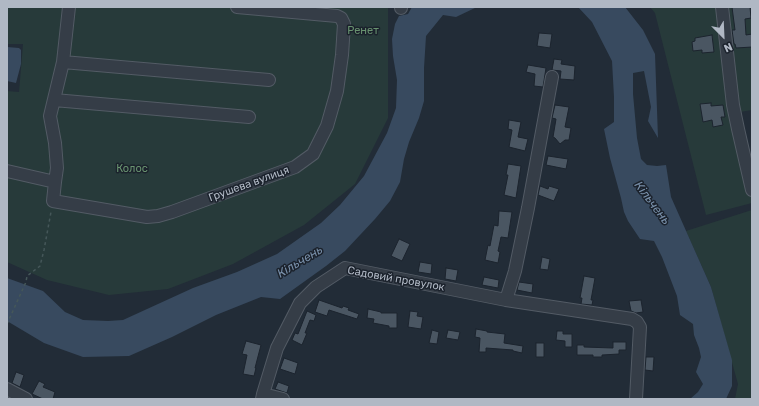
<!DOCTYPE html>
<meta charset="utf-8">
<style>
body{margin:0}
#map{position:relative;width:759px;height:406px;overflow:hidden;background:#222c37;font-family:Rubik,sans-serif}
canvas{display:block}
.frame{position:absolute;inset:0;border:8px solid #b0b8c4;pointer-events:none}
.north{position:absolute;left:703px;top:16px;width:40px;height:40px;-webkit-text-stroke:3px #1b222c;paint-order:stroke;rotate:156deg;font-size:11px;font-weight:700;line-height:16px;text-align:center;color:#b0b8c4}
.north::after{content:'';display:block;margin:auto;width:14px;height:18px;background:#b0b8c4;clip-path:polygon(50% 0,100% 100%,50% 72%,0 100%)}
</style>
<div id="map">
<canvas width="759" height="406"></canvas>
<div class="frame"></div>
<div class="north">N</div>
</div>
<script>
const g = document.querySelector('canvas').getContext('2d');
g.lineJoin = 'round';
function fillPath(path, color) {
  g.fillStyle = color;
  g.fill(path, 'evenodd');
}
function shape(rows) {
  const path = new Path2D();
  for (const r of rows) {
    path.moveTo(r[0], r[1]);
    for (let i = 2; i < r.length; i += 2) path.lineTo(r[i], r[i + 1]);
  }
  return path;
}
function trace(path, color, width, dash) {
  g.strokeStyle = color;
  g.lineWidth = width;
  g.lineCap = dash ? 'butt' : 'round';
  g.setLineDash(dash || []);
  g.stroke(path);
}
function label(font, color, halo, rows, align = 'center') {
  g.font = font + ' Rubik,sans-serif';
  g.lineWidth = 3;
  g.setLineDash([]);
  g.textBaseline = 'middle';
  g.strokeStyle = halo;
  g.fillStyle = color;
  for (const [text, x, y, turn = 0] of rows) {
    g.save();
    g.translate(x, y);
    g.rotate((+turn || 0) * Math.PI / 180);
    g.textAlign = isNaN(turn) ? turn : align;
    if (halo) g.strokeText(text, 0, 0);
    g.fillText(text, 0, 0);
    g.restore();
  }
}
const green = shape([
 [7,7,388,7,388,118,355,184,304,225,233,264,168,289,109,295,47,280,7,262,7,91,19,92,23,44,7,44],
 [650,7,752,7,752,110,740,112,752,164,752,203,706,215,655,13],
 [752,210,752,399,735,399,738,384,711,287,686,231]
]);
const water = shape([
 [412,7,477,7,456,17,443,15,426,36,424,68,424,101,419,118,409,142,404,159,400,182,390,201,375,219,345,251,326,266,280,299,261,297,216,315,172,337,129,356,83,357,44,343,7,321,7,278,43,291,65,312,83,320,108,321,123,320,193,288,237,272,277,254,321,223,340,205,364,176,387,133,396,108,397,80,393,56,392,39,395,24,399,16,408,14],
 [578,7,625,7,643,30,655,54,658,138,648,121,651,107,644,71,633,73,633,94,637,138,641,159,647,165,657,166,666,165,671,197,711,287,732,360,732,386,726,399,690,399,698,392,703,384,696,372,701,357,699,348,694,335,693,324,680,315,677,296,662,257,654,241,640,239,628,221,624,212,621,198,610,158,604,129,614,122,614,97,612,61,592,22],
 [7,47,19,48,21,50,21,64,16,83,7,81]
]);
const building = shape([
 [732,7,750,7,751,18,745,19,746,35,752,34,752,47,736,48,735,44,734,44,732,30,735,30,732,7],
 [539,33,552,34,550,48,537,46,539,33],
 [712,35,714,52,702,53,702,50,693,51,692,42,695,41,695,38,712,35],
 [554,59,562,60,561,64,575,66,574,80,560,79,561,71,552,70,554,59],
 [528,65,546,68,543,87,534,86,535,74,526,72,528,65],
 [711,103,711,106,723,105,725,117,721,117,723,125,713,127,712,120,703,122,700,104,711,103],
 [555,105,569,107,565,127,571,128,569,140,565,140,560,144,555,138,553,137,556,119,552,118,555,105],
 [509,120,521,122,518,137,528,139,525,151,509,147,512,130,508,129,509,120],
 [548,156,568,159,566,169,546,165,548,156],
 [508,164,521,166,516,198,504,195,508,175,506,175,508,164],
 [540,186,548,189,549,186,559,189,554,201,538,195,540,186],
 [499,211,512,212,508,238,501,237,498,251,500,252,498,263,485,260,488,245,490,246,494,225,498,226,499,211],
 [399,239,410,244,402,261,391,256,399,239],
 [542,257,550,259,548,270,540,269,542,257],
 [420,262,432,264,431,274,418,272,420,262],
 [446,268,458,270,456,281,445,279,446,268],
 [584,276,595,278,591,300,593,300,592,305,581,304,582,298,580,298,584,276],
 [484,277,499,280,498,288,482,285,484,277],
 [519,282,533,284,532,293,517,290,519,282],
 [319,300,342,308,343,306,349,308,348,310,359,314,357,319,329,310,327,316,315,312,319,300],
 [641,300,643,312,636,313,631,311,629,301,641,300],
 [368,309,381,312,381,313,397,313,397,328,389,328,389,326,373,323,374,319,367,318,368,309],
 [307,311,316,315,314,321,310,320,305,333,307,333,302,345,292,340,295,333,298,334,307,311],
 [410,311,418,312,417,316,423,317,421,329,408,327,410,311],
 [476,329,487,331,487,332,505,334,504,343,523,346,522,353,513,351,513,350,486,348,486,352,479,352,480,338,475,337,476,329],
 [432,330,439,332,437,344,429,343,432,330],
 [448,330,460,332,458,340,446,338,448,330],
 [557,331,563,331,563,334,572,334,572,347,565,347,565,341,556,340,557,331],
 [246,341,261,345,255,368,256,368,254,376,243,374,247,355,242,354,246,341],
 [613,342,626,342,626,350,619,350,619,354,602,355,602,357,593,357,593,355,577,355,577,345,584,345,584,347,613,348,613,342],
 [536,343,544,343,544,357,536,357,536,343],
 [646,357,654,357,653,371,645,370,646,357],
 [284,358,298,363,295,374,280,369,284,358],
 [16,372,24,375,20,387,12,383,16,372],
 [39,381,45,384,43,387,55,392,53,399,43,399,32,394,39,381],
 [278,382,289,386,287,393,275,389,278,382]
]);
const path = shape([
 [7,324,26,282,27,276,40,266,44,250,51,212]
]);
const minor = shape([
 [401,7,401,8],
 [722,7,733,105,738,129,752,190],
 [63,62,269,80],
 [54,100,249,117],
 [7,171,55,182,53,201,147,217,158,216,172,212,295,167,313,154,327,126,337,91,342,55,344,24,341,18,337,16,237,7],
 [55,182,57,168,55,143,50,116,63,62,69,7],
 [506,300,515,271,528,208,552,77],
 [7,389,26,399],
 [263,394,277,348,300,303,316,287,345,268,506,300,632,319,637,322,640,327,636,399],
 [262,399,263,394,283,399]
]);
const parkNames = [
 ["Ренет",363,31],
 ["Колос",132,169]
];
const streetNames = [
 ["Грушева вулиця",249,184,-20],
 ["Садовий провулок",396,279,10]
];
const waterNames = [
 ["Кільчень",652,203,53],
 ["Кільчень",300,262,-31]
];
fillPath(green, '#273a3a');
fillPath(water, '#384a5f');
fillPath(building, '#4a5662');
trace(building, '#1c242e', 1);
trace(minor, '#535b65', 14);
trace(path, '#455759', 1.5, [3, 3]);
trace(minor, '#353d47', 12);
label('11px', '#699370', '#1b222c', parkNames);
label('11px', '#b0b8c4', '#1b222c', streetNames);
label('italic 12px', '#7990aa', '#1b222c', waterNames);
</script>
